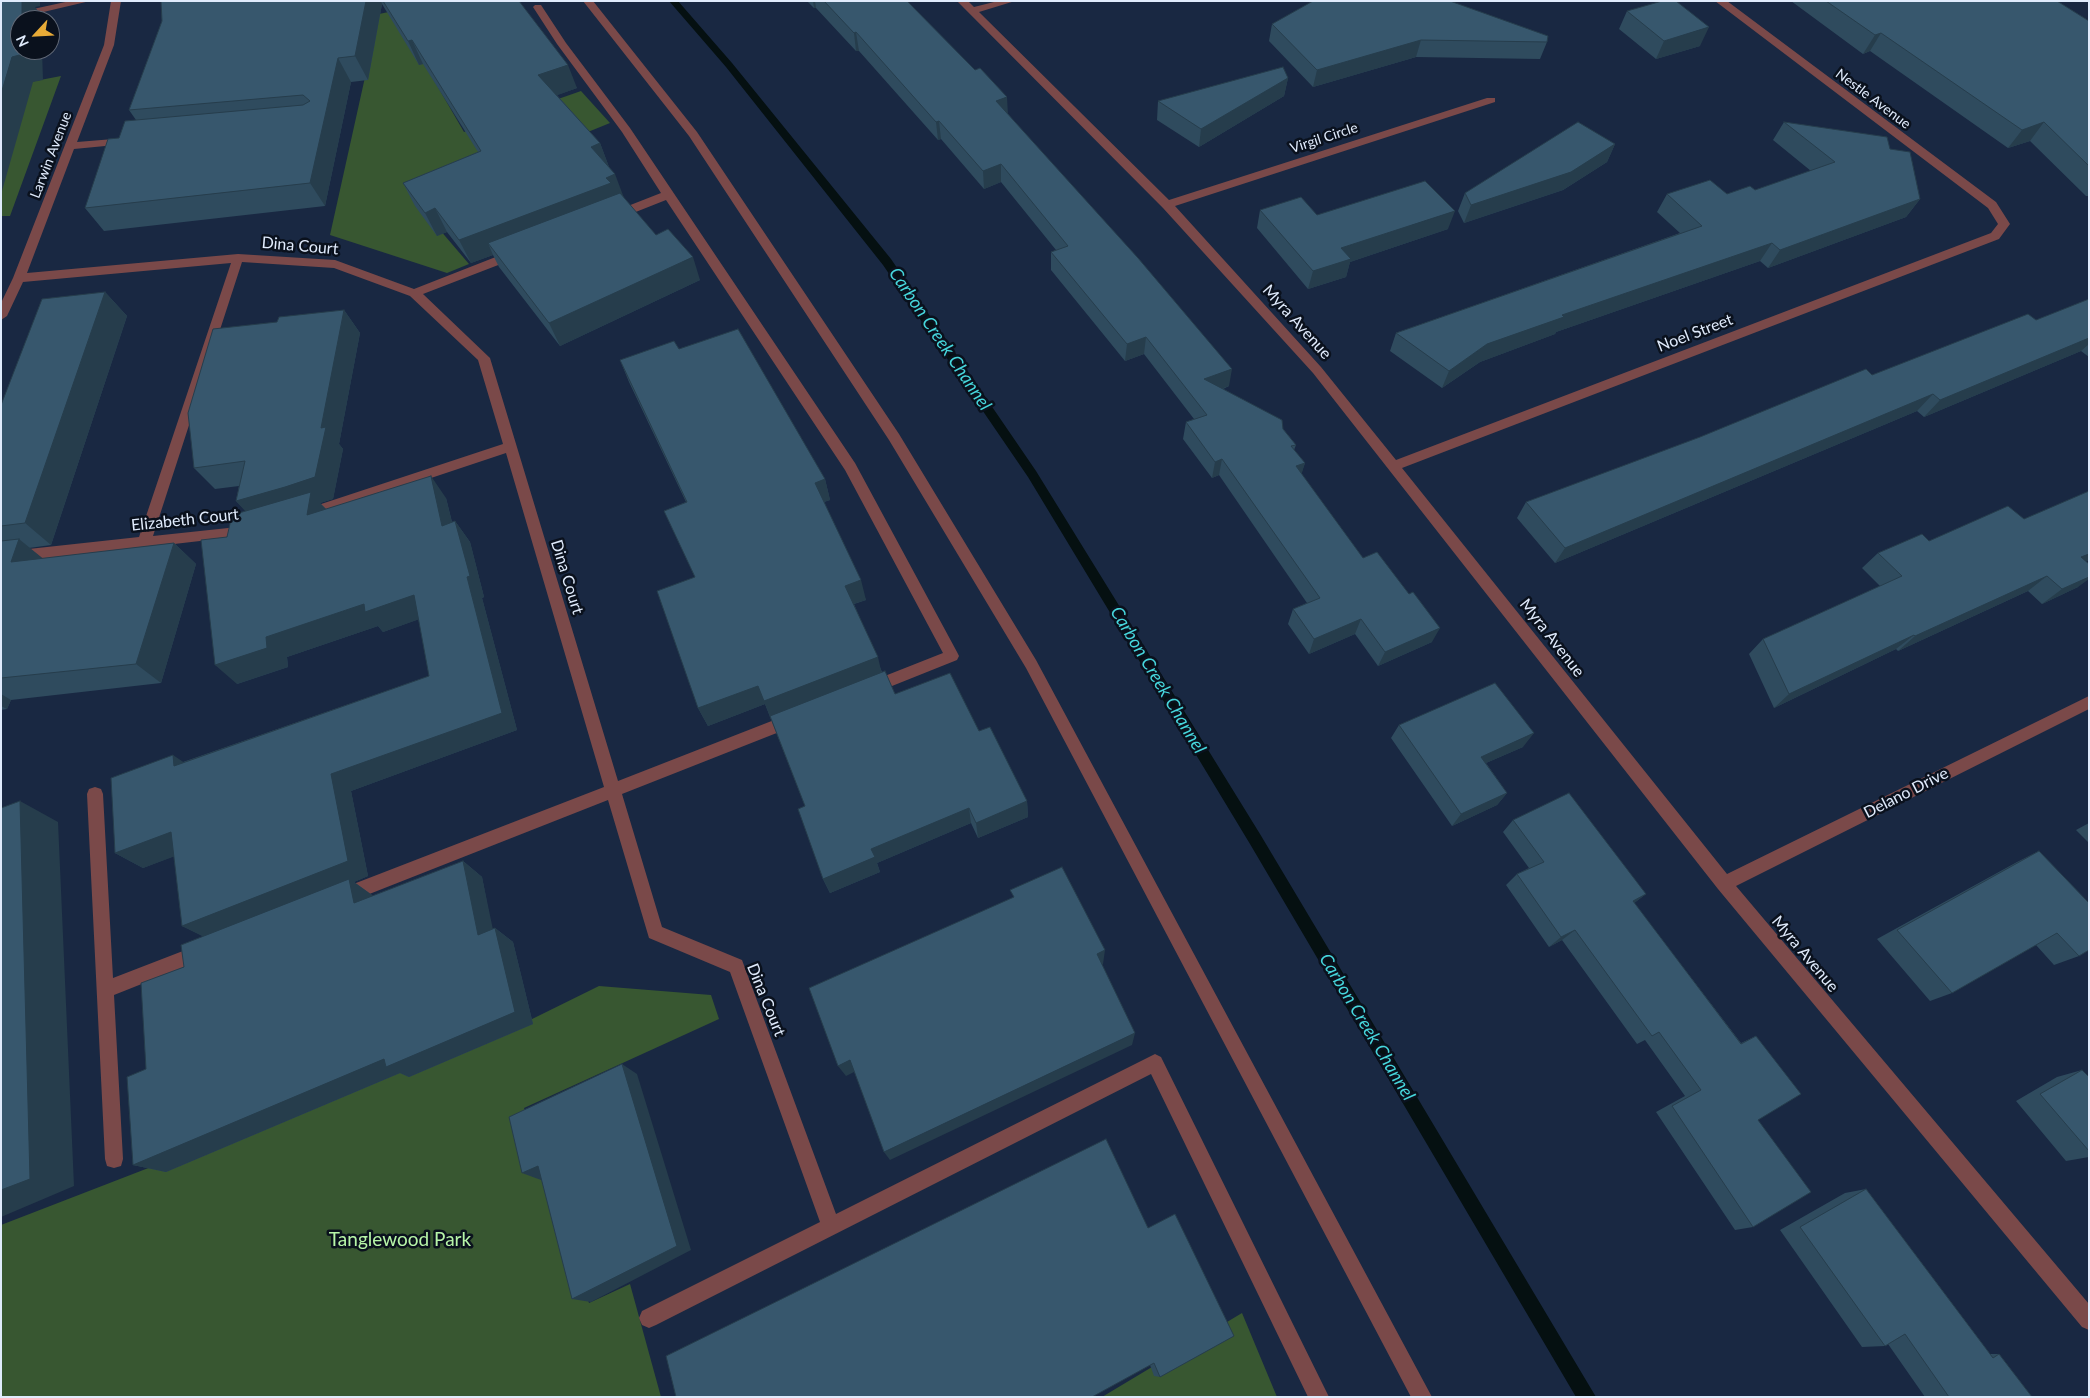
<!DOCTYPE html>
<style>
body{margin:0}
#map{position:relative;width:2090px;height:1398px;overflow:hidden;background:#192842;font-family:Lato,sans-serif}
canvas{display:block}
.frame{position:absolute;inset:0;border:2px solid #e0ebfc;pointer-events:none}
.north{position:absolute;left:10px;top:10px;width:50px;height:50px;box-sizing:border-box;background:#0a111d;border:1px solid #606876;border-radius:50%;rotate:245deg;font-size:14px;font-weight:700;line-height:20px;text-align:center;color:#e0ebfc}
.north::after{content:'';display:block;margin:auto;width:18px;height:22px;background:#e8ab37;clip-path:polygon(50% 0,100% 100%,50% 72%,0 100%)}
</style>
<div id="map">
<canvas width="2090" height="1398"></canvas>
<div class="frame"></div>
<div class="north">N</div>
</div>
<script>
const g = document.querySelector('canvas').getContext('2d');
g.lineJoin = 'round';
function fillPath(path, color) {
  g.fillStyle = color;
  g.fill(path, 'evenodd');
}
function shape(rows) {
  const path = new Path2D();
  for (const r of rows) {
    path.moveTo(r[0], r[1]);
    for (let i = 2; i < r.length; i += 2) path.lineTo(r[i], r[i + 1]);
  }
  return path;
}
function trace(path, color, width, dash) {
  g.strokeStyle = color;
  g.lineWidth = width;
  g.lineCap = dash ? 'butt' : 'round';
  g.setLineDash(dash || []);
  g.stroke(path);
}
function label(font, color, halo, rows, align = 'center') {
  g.font = font + ' Lato,sans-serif';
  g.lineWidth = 5;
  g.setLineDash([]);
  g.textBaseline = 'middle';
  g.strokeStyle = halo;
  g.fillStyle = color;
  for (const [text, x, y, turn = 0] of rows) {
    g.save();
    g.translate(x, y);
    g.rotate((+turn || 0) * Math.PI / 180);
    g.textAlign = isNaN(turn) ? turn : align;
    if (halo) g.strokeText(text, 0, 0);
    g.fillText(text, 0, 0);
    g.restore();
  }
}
const green = shape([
 [441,1,413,44,464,132,581,91,610,123,416,202,469,264,447,273,330,235,379,14],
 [61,76,10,216,1,216,1,81,9,86],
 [599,986,711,995,719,1019,524,1108,589,1303,630,1284,661,1397,1,1397,1,1225,526,1022],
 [1242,1313,1277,1397,1102,1397]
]);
const stream = shape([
 [669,1,678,1,732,63,891,259,1036,471,1260,834,1596,1397,1576,1397,1250,844,1028,477,883,265,726,67,669,1]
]);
const minor = shape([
 [70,1,90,1,1,22,1,16,70,1],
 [111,1,121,1,114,45,77,142,126,138,131,141,126,144,74,149,27,273,238,254,335,260,414,289,511,251,519,251,519,257,423,294,490,358,618,781,787,715,792,713,797,715,800,720,797,725,622,794,662,927,742,960,836,1214,1155,1054,1161,1057,1329,1397,1308,1397,1151,1074,656,1325,649,1328,642,1325,639,1318,642,1311,820,1222,730,972,649,938,608,800,344,904,338,902,336,896,338,890,604,787,506,453,308,519,301,514,303,510,503,444,478,360,410,296,334,268,242,262,153,536,247,526,252,527,254,531,252,535,1,564,1,552,139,537,231,263,23,282,7,316,1,320,1,303,13,278,104,45,111,1],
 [583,1,593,1,697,132,899,434,1036,660,1432,1397,1411,1397,1026,668,889,440,689,136,583,1],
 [957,1,968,1,974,7,998,1,1015,1,979,12,1169,200,1487,98,1495,98,1495,102,1175,206,1321,367,1396,460,1991,233,1998,224,1988,208,1715,1,1727,1,1996,202,2010,224,1999,239,1402,468,1727,874,2089,696,2089,709,1736,886,2089,1304,2089,1330,2082,1327,1718,889,1313,373,1163,208,957,1],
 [535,5,541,5,566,43,630,128,855,463,957,652,959,656,957,660,872,694,867,693,865,688,867,683,943,653,845,470,666,200,618,219,610,219,608,216,610,213,661,193,622,132,557,44,533,7,535,5],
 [95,787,101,789,103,794,113,978,201,944,207,946,209,952,207,958,114,995,123,1159,121,1166,114,1168,107,1166,105,1159,87,794,89,789,95,787]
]);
const wall = shape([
 [161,1,519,1,577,88,557,95,600,143,609,167,623,198,656,235,700,280,560,346,499,267,493,255,471,263,447,232,437,236,415,206,403,183,478,152,423,64,419,65,382,4,368,80,351,82,325,206,104,231,85,208,136,120,129,110,162,21],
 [807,1,907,1,1008,114,1229,386,1223,389,1283,429,1296,445,1294,450,1305,463,1301,474,1363,558,1432,642,1378,666,1355,634,1309,654,1288,624,1293,609,1307,603,1219,475,1212,478,1183,439,1186,422,1194,419,1144,354,1125,361,1051,270,1051,252,1056,250,1001,182,984,189,941,139,938,140,859,51,856,51,816,8,814,8],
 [1791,1,2057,1,2089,21,2089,196,2086,196,2030,141,2008,148,1870,51,1863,54],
 [1627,11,1700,46,1656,59,1619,29],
 [1272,24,1547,42,1540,59,1416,57,1313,87,1269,41],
 [1288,78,1284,96,1199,147,1157,120,1158,101],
 [1784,122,1890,149,1920,199,1906,217,1768,268,1760,261,1556,332,1555,334,1480,362,1442,388,1390,351,1396,333,1680,233,1657,212,1667,194,1727,194,1755,190,1811,171,1773,140],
 [1615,144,1607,162,1563,190,1464,223,1458,211,1465,193],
 [1260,210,1317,215,1448,229,1350,262,1346,277,1308,289,1257,228],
 [105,292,127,316,51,545,29,548,43,559,174,543,196,564,161,683,11,700,7,709,1,710,1,405],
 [2089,299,2089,357,2081,351,1924,417,1917,411,1555,563,1517,518,1526,502,1872,375,2036,320],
 [344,310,360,333,339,444,343,449,333,499,320,503,326,509,446,498,452,522,455,521,470,542,484,597,482,598,517,730,351,791,368,876,354,882,372,895,372,896,463,861,482,877,492,929,495,928,513,942,533,1024,409,1077,400,1073,166,1172,133,1165,146,1069,184,967,203,936,182,926,174,856,143,868,115,853,183,762,429,676,419,619,383,632,378,626,287,657,288,667,237,684,227,537,246,511,236,501,239,486,215,489,194,468,277,322],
 [679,349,825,479,830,500,824,502,866,600,854,604,882,672,895,694,979,731,1027,801,1028,817,978,838,971,823,877,863,880,872,830,893,823,879,805,806,765,704,708,726,698,708,695,577,664,511,686,502,629,382,620,360],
 [2024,519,2089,560,2086,561,2078,587,2042,604,2028,591,1898,651,1896,649,1774,708,1749,654,1763,639,1880,586,1862,568,1878,553],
 [1399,725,1523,747,1486,763,1507,793,1497,805,1452,826,1391,738],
 [1513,820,1646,894,1634,903,1741,1043,1756,1036,1758,1120,1753,1227,1735,1230,1656,1112,1685,1096,1645,1040,1637,1044,1562,940,1549,947,1506,885,1517,874,1529,868,1503,832],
 [2089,823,2089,843,2076,830],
 [2039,851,2079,956,2054,965,2036,945,1952,993,1930,1001,1877,939,2017,862],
 [2082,1070,2089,1077,2089,1157,2066,1161,2016,1101,2057,1077],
 [1106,1139,1160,1377,1154,1376,1150,1365],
 [1866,1189,1990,1354,1999,1354,2032,1397,1925,1397,1888,1344,1885,1346,1862,1347,1780,1230,1845,1193]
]);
const shadedWall = shape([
 [1,1,40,1,40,6,35,7,41,15,41,20,22,20],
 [366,1,381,1,382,4,368,80,355,56],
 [813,1,815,1,816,8,814,8],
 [1709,27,1700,46,1656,59,1664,41],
 [856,32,859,51,856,51,854,33],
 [1881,33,1870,51,1863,54,1875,35],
 [412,40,423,64,419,65,408,41],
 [1421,40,1416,57,1313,87,1317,70],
 [23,50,42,50,43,80,33,82,2,191,1,192,1,94,12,57],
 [338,58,351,82,325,206,310,183],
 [568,65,577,88,547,99,538,75],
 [1288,78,1284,96,1199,147,1201,129],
 [1007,97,1008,115,996,101],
 [939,121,941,139,938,140,936,122],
 [2044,122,2030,141,2008,148,2022,130],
 [600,143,609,167,591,147],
 [1615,144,1607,162,1563,190,1464,223,1471,205],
 [1001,164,1001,182,984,189,983,171],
 [615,174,624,198,488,243,493,255,471,263,459,240],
 [1920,199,1906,217,1768,268,1780,250],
 [435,208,447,232,437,236,425,213],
 [1455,211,1448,229,1350,262,1346,277,1308,289,1313,271,1341,248],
 [1772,243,1760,261,1556,332,1555,334,1480,362,1442,388,1449,371,1487,344,1562,315],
 [693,257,700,280,560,346,549,323],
 [105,292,127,316,51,545,25,523],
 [344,310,360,333,339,444,343,449,333,499,320,503,330,513,255,522,236,501,321,428],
 [1146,337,1144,354,1125,361,1127,344],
 [2089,338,2089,344,2081,351,1924,417,1940,400],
 [1232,369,1229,386,1202,396,1204,379],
 [1933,394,1917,411,1555,563,1565,548],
 [1222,459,1219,475,1212,478,1215,462],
 [1305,463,1300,479,1296,466],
 [431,476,446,498,458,547,442,526],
 [825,479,830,500,820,503,815,483],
 [455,521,470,542,484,597,482,598,517,730,351,791,368,876,354,882,372,895,377,918,208,939,182,926,331,774,502,713,467,577],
 [19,539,46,561,11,562],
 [174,543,196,564,161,683,136,664],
 [2089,554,2089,560,2061,573,2081,557],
 [2047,576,2028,591,1898,651,1915,636],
 [2089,577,2089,579,2078,587,2042,604,2062,589],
 [861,580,866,600,850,605,845,586],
 [414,595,431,615,383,632,378,626,287,657,288,667,237,684,215,665,266,637,364,604],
 [1361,619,1355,634,1309,654,1314,639],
 [1440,628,1432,642,1378,666,1385,652],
 [1914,635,1896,649,1774,708,1789,694],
 [878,657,882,675,771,719,765,704,708,726,698,708,758,686],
 [1,694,11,700,7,709,1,706],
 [1534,733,1523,747,1472,769,1481,757],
 [173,755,198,772,174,766],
 [1507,793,1497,805,1452,826,1461,814],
 [20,801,58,822,74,1186,1,1217,1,1190],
 [1027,801,1028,817,978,838,976,823],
 [969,808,971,823,877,863,880,872,830,893,823,879,871,849],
 [171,832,197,848,143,868,115,853],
 [463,861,482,877,497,949,478,935],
 [1646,894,1633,904,1633,901],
 [495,928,513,942,533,1024,409,1077,400,1073,166,1172,133,1165],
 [1575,930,1562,940,1549,947,1561,937],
 [1105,950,1103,964,1095,968,1097,954],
 [1135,1033,1132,1045,890,1160,884,1152],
 [850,1060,856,1071,846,1076,838,1066],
 [622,1064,637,1074,691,1250,591,1302,572,1299],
 [538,1166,557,1173,541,1180,522,1173]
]);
const building = shape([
 [1,1,22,1,22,20,20,20,20,50,23,50,23,54,12,57,1,94,1,1],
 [161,1,366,1,355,56,338,58,310,183,85,208,108,139,119,138,125,121,303,105,310,101,303,95,129,110,162,21,161,1],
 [383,1,519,1,568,65,538,75,600,143,591,147,615,174,606,178,611,183,459,240,435,208,425,213,403,183,481,151,412,40,408,41,383,1],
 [824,1,907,1,975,70,980,68,1007,97,996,101,1138,258,1232,369,1204,379,1282,420,1283,429,1296,445,1291,446,1305,463,1296,466,1363,558,1377,552,1409,594,1413,592,1440,628,1385,652,1361,619,1314,639,1293,609,1320,598,1222,459,1215,462,1186,422,1207,415,1146,337,1127,344,1051,252,1068,246,1001,164,983,171,939,121,936,122,856,32,854,33,824,1],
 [1313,1,1450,1,1548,36,1547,42,1421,40,1317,70,1272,24,1313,1],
 [1662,1,1676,1,1709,27,1664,41,1627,11,1662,1],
 [1826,1,2057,1,2089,21,2089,166,2044,122,2022,130,1881,33,1875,35,1826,1],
 [1283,67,1288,78,1201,129,1158,101,1283,67],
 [1578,122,1615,144,1571,172,1471,205,1465,193,1578,122],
 [1784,122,1887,137,1890,149,1910,152,1920,199,1780,250,1772,243,1562,315,1564,317,1487,344,1449,371,1396,333,1702,226,1667,194,1710,180,1727,194,1750,186,1755,190,1835,162,1784,122],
 [1425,181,1455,211,1341,248,1351,259,1313,271,1260,210,1301,197,1317,215,1425,181],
 [620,193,656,235,668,229,693,257,549,323,488,243,620,193],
 [105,292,25,523,1,526,1,405,42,299,105,292],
 [2089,299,2089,338,1940,400,1933,394,1565,548,1526,502,1700,437,1866,369,1872,375,2028,314,2036,320,2089,299],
 [344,310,321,428,326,427,315,477,285,487,236,501,245,461,194,468,188,413,213,329,277,322,279,317,344,310],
 [738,329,825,479,815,483,861,580,845,586,878,657,764,701,758,686,698,708,657,591,695,577,664,511,687,502,620,360,674,341,679,349,738,329],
 [431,476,442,526,455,521,470,576,467,577,502,713,331,774,348,861,182,926,171,832,115,853,111,778,173,755,174,766,429,676,414,595,365,612,364,604,266,637,267,648,215,665,201,540,227,537,232,515,311,492,307,515,431,476],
 [2089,491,2089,554,2081,557,2089,564,2089,577,2062,589,2047,576,1915,636,1914,635,1789,694,1763,639,1902,576,1878,553,1922,534,1929,541,2008,506,2024,519,2089,491],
 [19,539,11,562,174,543,136,664,1,678,1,541,19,539],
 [885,671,895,694,950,673,979,731,990,727,1027,801,976,823,969,808,871,849,875,857,823,879,798,809,805,806,770,716,885,671],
 [1495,683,1534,733,1481,757,1507,793,1461,814,1399,725,1495,683],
 [1569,793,1646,894,1633,901,1741,1044,1756,1036,1801,1094,1758,1120,1811,1192,1753,1227,1672,1106,1701,1090,1659,1032,1652,1036,1575,930,1561,937,1517,874,1544,862,1513,820,1569,793],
 [20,801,30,1179,1,1190,1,808,20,801],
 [2039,851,2089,903,2089,950,2079,956,2057,933,1952,993,1897,930,2039,851],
 [463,861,478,935,495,928,515,1012,386,1067,384,1059,133,1165,127,1077,146,1069,141,983,184,967,181,945,349,879,354,903,463,861],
 [1062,867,1105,950,1097,954,1135,1033,884,1152,850,1060,838,1066,809,988,1014,897,1010,890,1062,867],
 [622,1064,677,1246,572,1299,538,1166,522,1173,509,1117,622,1064],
 [2082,1070,2089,1077,2089,1151,2040,1094,2082,1070],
 [1106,1139,1148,1228,1175,1214,1234,1336,1160,1377,1154,1363,1092,1397,676,1397,666,1356,1106,1139],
 [1866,1189,1993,1358,1999,1354,2032,1397,1949,1397,1905,1334,1885,1346,1800,1227,1866,1189]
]);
const farStreetnames = [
 ["Nestle Avenue",1873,99,37],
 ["Virgil Circle",1324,138,-18],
 ["Larwin Avenue",51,155,-69]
];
const streetNames = [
 ["Dina Court",300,246,5],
 ["Myra Avenue",1297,322,48],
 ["Noel Street",1695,333,-21],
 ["Elizabeth Court",185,520,-6],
 ["Dina Court",567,577,73],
 ["Myra Avenue",1552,638,52],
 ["Delano Drive",1906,793,-27],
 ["Myra Avenue",1805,954,50],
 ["Dina Court",766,1000,68]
];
const waterNames = [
 ["Carbon Creek Channel",940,339,56],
 ["Carbon Creek Channel",1158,680,59],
 ["Carbon Creek Channel",1367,1027,59]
];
const nearParknames = [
 ["Tanglewood Park",400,1240]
];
fillPath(green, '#385731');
fillPath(stream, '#051011');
fillPath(minor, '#7a4949');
fillPath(wall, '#2f4b5e');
fillPath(shadedWall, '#263d4c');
fillPath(building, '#37576d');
trace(building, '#263d4c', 1);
label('14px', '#e0ebfc', '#0a111d', farStreetnames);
label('16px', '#e0ebfc', '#0a111d', streetNames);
label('italic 18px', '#46d6dc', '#0a111d', waterNames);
label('19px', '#b7f5a8', '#0a111d', nearParknames);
</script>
